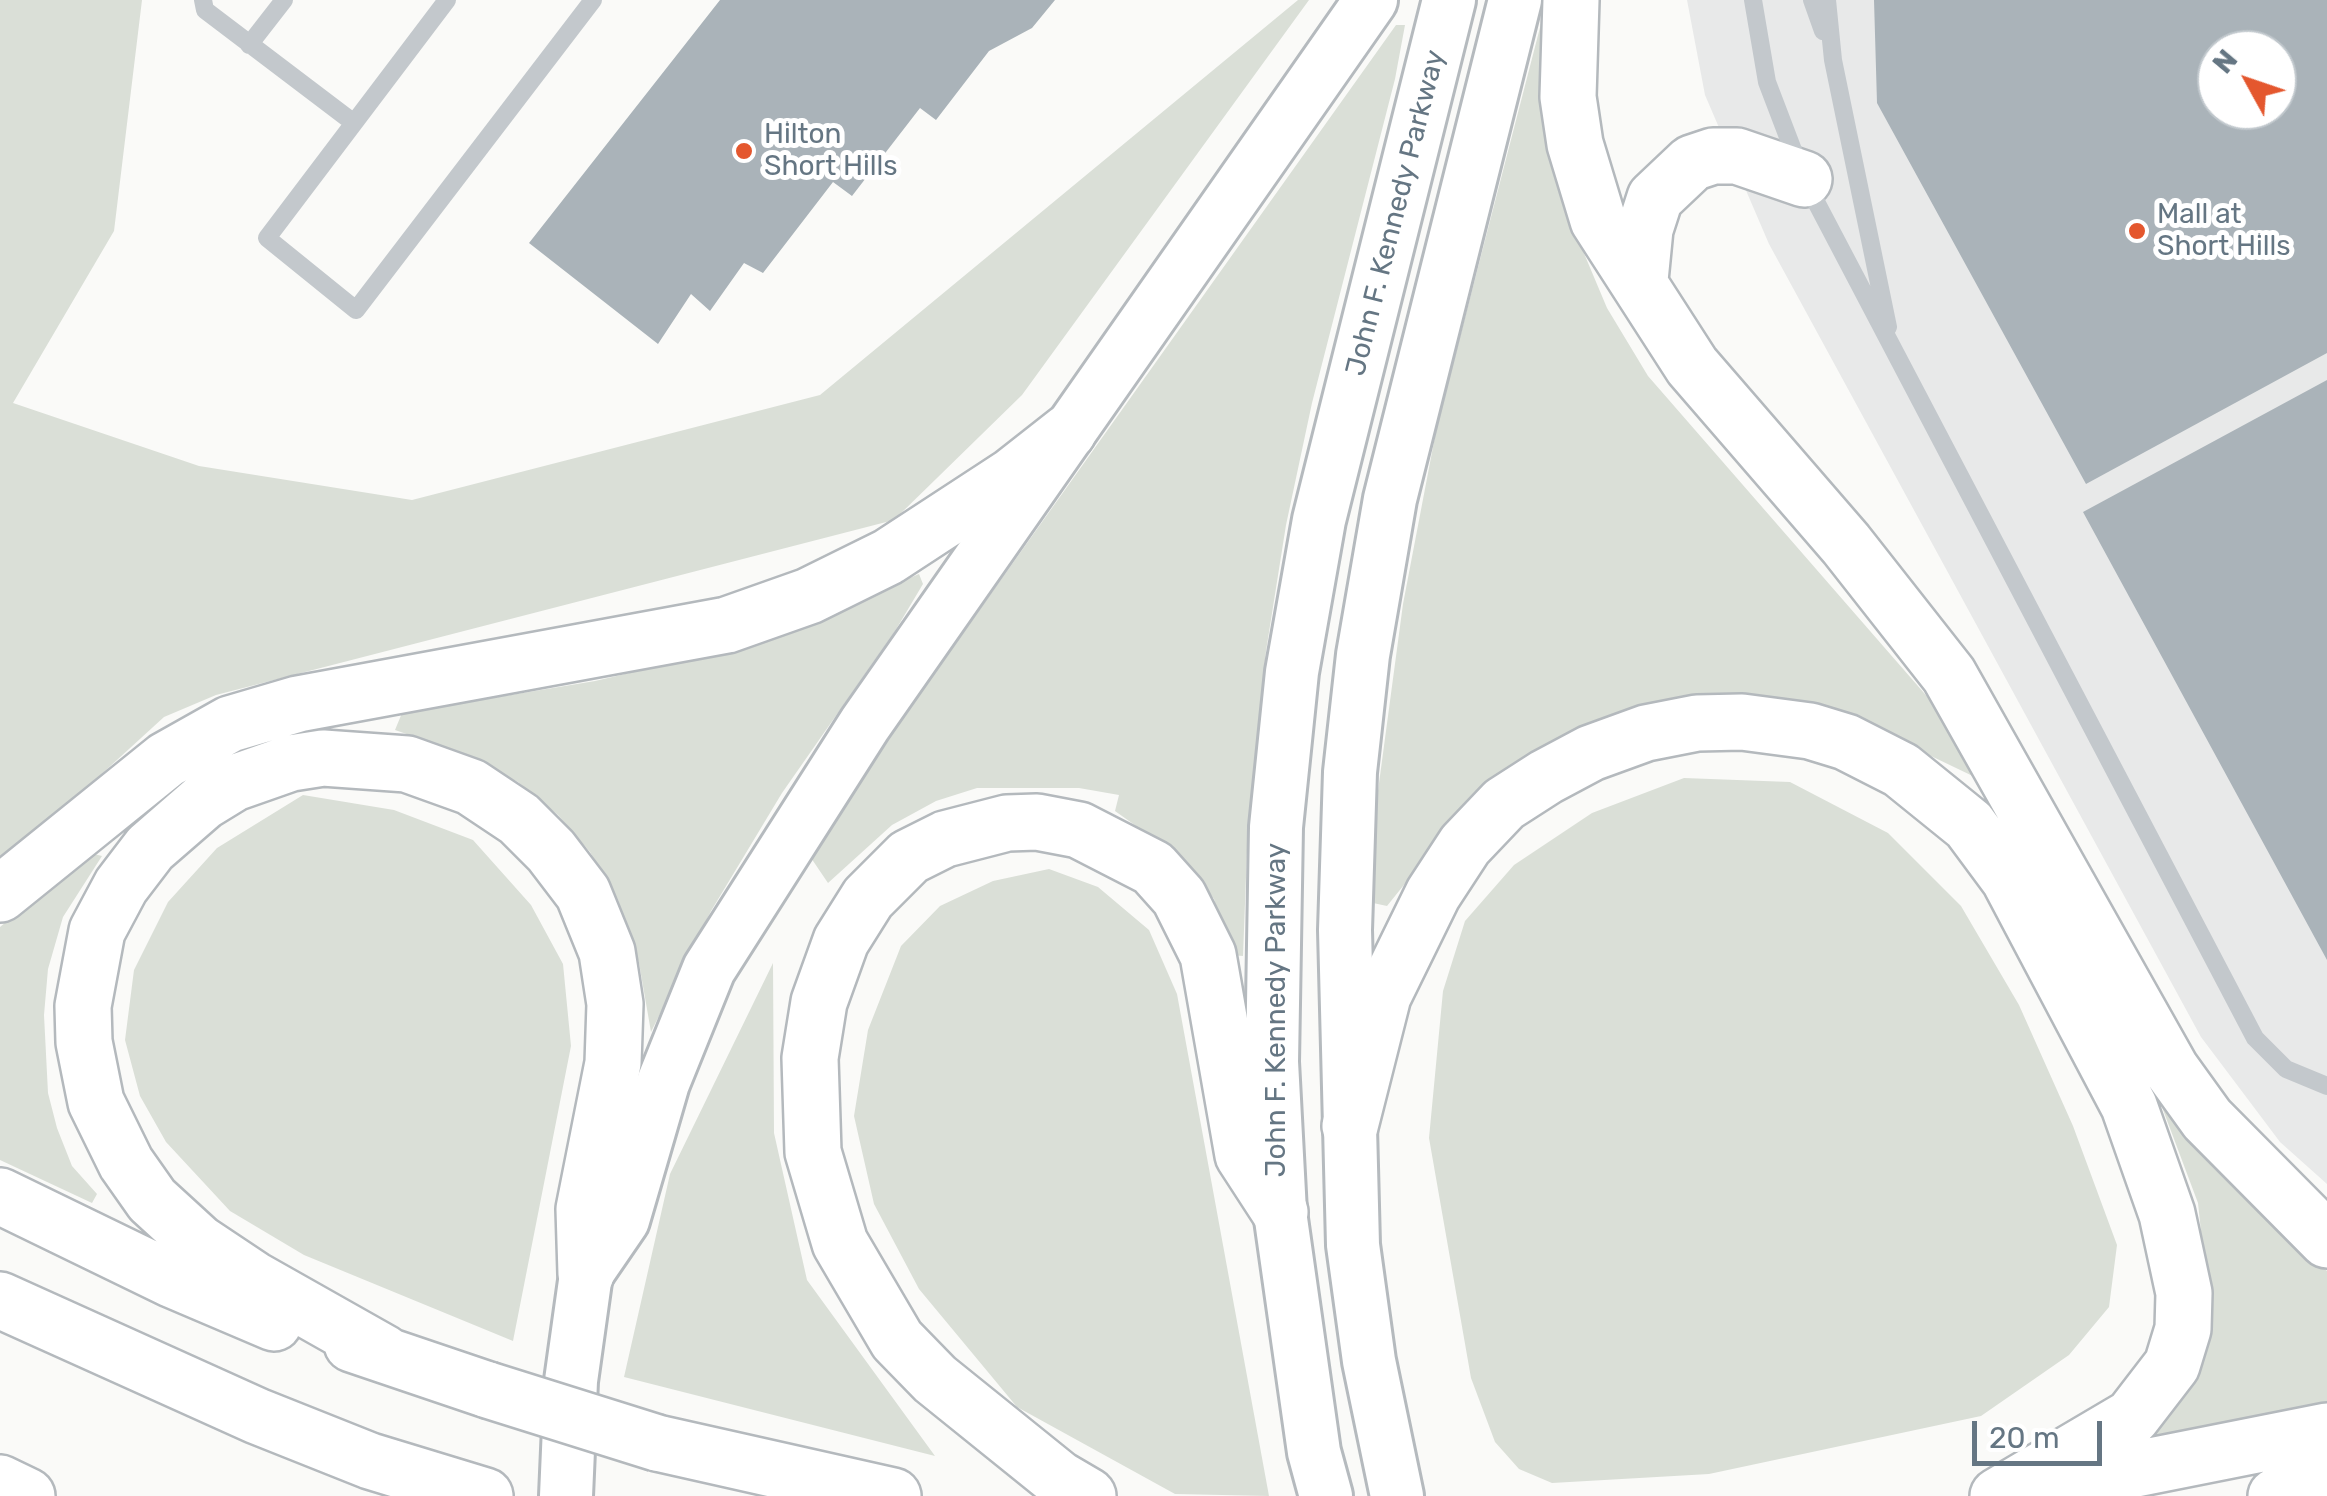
<!DOCTYPE html>
<style>
body{margin:0}
#map{position:relative;width:2327px;height:1496px;overflow:hidden;background:#fafaf8;font-family:Rubik,sans-serif}
canvas{display:block}
.north{position:absolute;left:2197px;top:30px;width:100px;height:100px;box-sizing:border-box;background:#fff;border:2px solid #c1c8cd;border-radius:50%;rotate:310deg;font-size:28px;font-weight:700;line-height:40px;text-align:center;color:#657683}
.north::after{content:'';display:block;margin:auto;width:35px;height:45px;background:#e4572e;clip-path:polygon(50% 0,100% 100%,50% 72%,0 100%)}
.scale{position:absolute;left:1972px;top:1421px;width:130px;height:45px;box-sizing:border-box;border:5px solid #657683;border-top:0;padding-left:12px;font-size:30px;line-height:35px;white-space:nowrap;color:#657683;-webkit-text-stroke:8px #fff;paint-order:stroke}
</style>
<div id="map">
<canvas width="2327" height="1496"></canvas>
<div class="north">N</div>
<div class="scale">20 m</div>
</div>
<script>
const g = document.querySelector('canvas').getContext('2d');
g.lineJoin = 'round';
function fillPath(path, color) {
  g.fillStyle = color;
  g.fill(path, 'evenodd');
}
function shape(rows) {
  const path = new Path2D();
  for (const r of rows) {
    path.moveTo(r[0], r[1]);
    for (let i = 2; i < r.length; i += 2) path.lineTo(r[i], r[i + 1]);
  }
  return path;
}
function trace(path, color, width, dash) {
  g.strokeStyle = color;
  g.lineWidth = width;
  g.lineCap = dash ? 'butt' : 'round';
  g.setLineDash(dash || []);
  g.stroke(path);
}
function label(font, color, halo, rows, align = 'center') {
  g.font = font + ' Rubik,sans-serif';
  g.lineWidth = 10;
  g.setLineDash([]);
  g.textBaseline = 'middle';
  g.strokeStyle = halo;
  g.fillStyle = color;
  for (const [text, x, y, turn = 0] of rows) {
    g.save();
    g.translate(x, y);
    g.rotate((+turn || 0) * Math.PI / 180);
    g.textAlign = isNaN(turn) ? turn : align;
    if (halo) g.strokeText(text, 0, 0);
    g.fillText(text, 0, 0);
    g.restore();
  }
}
const built = shape([
 [1687,0,2327,0,2327,1184,2280,1142,2201,1037,1769,244,1705,95],
 [2217,50,2277,50,2277,110,2217,110]
]);
const green = shape([
 [0,0,142,0,114,231,13,403,199,466,412,500,820,395,1298,0,1309,0,1022,395,894,520,216,695,164,717,59,813,0,858],
 [1544,12,1575,232,1607,308,1648,376,1931,701,1981,780,1879,731,1782,700,1448,830,1387,906,1373,903,1373,828,1403,604,1437,426],
 [1396,25,1405,25,1395,79,1312,403,1286,525,1266,651,1248,824,1243,956,1230,955,1214,899,1188,863,1115,811,1119,795,1079,788,977,788,936,801,892,825,828,883,807,852],
 [919,574,923,584,895,631,782,793,711,911,651,1032,639,963,618,900,590,852,558,815,518,782,459,752,395,730,402,713,595,681,754,644],
 [1684,778,1790,782,1888,833,1961,906,2019,1005,2073,1126,2117,1245,2109,1307,2069,1355,1981,1416,1709,1474,1552,1483,1519,1469,1495,1442,1471,1378,1429,1138,1443,991,1465,921,1514,865,1592,813],
 [303,795,394,810,473,840,531,905,563,964,571,1046,513,1341,304,1255,230,1211,166,1142,140,1096,125,1040,134,970,168,902,217,848],
 [90,853,102,856,63,917,48,969,44,1015,48,1093,57,1128,72,1166,97,1194,92,1203,0,1160,0,927],
 [1049,869,1098,887,1149,930,1177,994,1269,1496,1175,1494,1017,1407,919,1289,874,1204,854,1116,868,1030,901,946,940,906,993,881],
 [773,963,774,1133,807,1280,935,1456,624,1377,670,1174],
 [2150,1075,2204,1149,2250,1202,2327,1271,2327,1403,2132,1454,2183,1395,2209,1307,2198,1203]
]);
const building = shape([
 [720,0,1055,0,1032,28,989,51,936,120,920,108,852,196,833,182,763,273,744,263,710,311,691,294,658,344,529,243],
 [1874,0,2327,0,2327,353,2086,484,1877,103],
 [2217,50,2277,50,2277,110,2217,110],
 [2327,380,2327,960,2083,512]
]);
const service = shape([
 [203,0,205,10,354,123],
 [447,0,267,238,356,310,593,0],
 [1753,0,1767,82,1804,179,2255,1038,2286,1069,2327,1086],
 [1812,0,1823,31],
 [1827,0,1833,60,1888,327],
 [249,45,284,0]
]);
const primary = shape([
 [566,1496,571,1381,586,1274,623,1220,663,1083,709,969,865,724,1371,0],
 [1326,1496,1314,1452,1280,1212,1272,1062,1276,827,1292,672,1319,520,1449,0],
 [1397,1496,1369,1361,1353,1245,1345,930,1350,772,1363,655,1390,499,1515,0]
]);
const motorway = shape([
 [1571,0,1568,97,1575,144,1598,220,1692,366,1846,544,1949,675,2171,1069,2207,1119,2327,1240],
 [1640,280,1645,229,1655,198,1692,163,1713,156,1737,156,1804,179],
 [0,894,166,760,230,724,298,704,727,625,809,596,888,557,1012,476,1068,432],
 [1350,1126,1383,996,1433,894,1465,845,1504,804,1546,777,1591,753,1646,733,1697,723,1742,722,1810,731,1846,742,1901,770,1969,825,2009,879,2129,1106,2167,1214,2184,1293,2183,1329,2172,1365,2132,1417,1998,1496],
 [0,1196,173,1280,274,1323],
 [0,1300,257,1416,370,1461,485,1496],
 [352,1344,488,1390],
 [384,1353,253,1279,199,1243,152,1200,126,1163,96,1102,84,1042,83,1006,97,931,121,886,150,848,203,802,234,783,291,763,323,758,407,764,471,787,519,819,551,851,583,893,607,952,615,1004,613,1063,584,1209,586,1274],
 [657,1443,893,1496],
 [0,1483,27,1496],
 [2045,1487,2327,1431],
 [1088,1496,1059,1479,935,1379,897,1340,840,1243,813,1152,810,1058,819,1002,841,941,868,898,909,857,945,839,1007,823,1037,822,1079,830,1153,868,1179,897,1208,955,1243,1155,1280,1212],
 [2276,1496,2327,1485]
]);
const motorwayBridge = shape([
 [488,1390,657,1443]
]);
const markers = [
 [744,151,10,"#e4572e"],
 [2137,231,10,"#e4572e"]
];
const poiNames = [
 ["Hilton",764,135],
 ["Short Hills",764,167],
 ["Mall at",2157,215],
 ["Short Hills",2157,247]
];
const streetNames = [
 ["John F. Kennedy Parkway",1396,213,-76],
 ["John F. Kennedy Parkway",1277,1010,-90]
];
fillPath(built, '#e8e9e9');
fillPath(green, '#dadfd7');
fillPath(building, '#aab3b9');
trace(primary, '#b5babe', 58);
trace(motorway, '#b4b9bd', 60);
trace(service, '#c3c8cc', 18);
trace(primary, '#fff', 52);
trace(motorway, '#fff', 55);
trace(motorwayBridge, '#b4b9bd', 60, []);
trace(motorwayBridge, '#fff', 55);
for (const [x, y, r, color] of markers) {
  const dot = new Path2D();
  dot.arc(x, y, r, 0, 2 * Math.PI);
  g.fillStyle = color;
  g.fill(dot);
  trace(dot, '#fff', 4);
}
label('28px', '#657683', '#fff', poiNames, 'left');
label('28px', '#657683', '#fff', streetNames);
</script>
